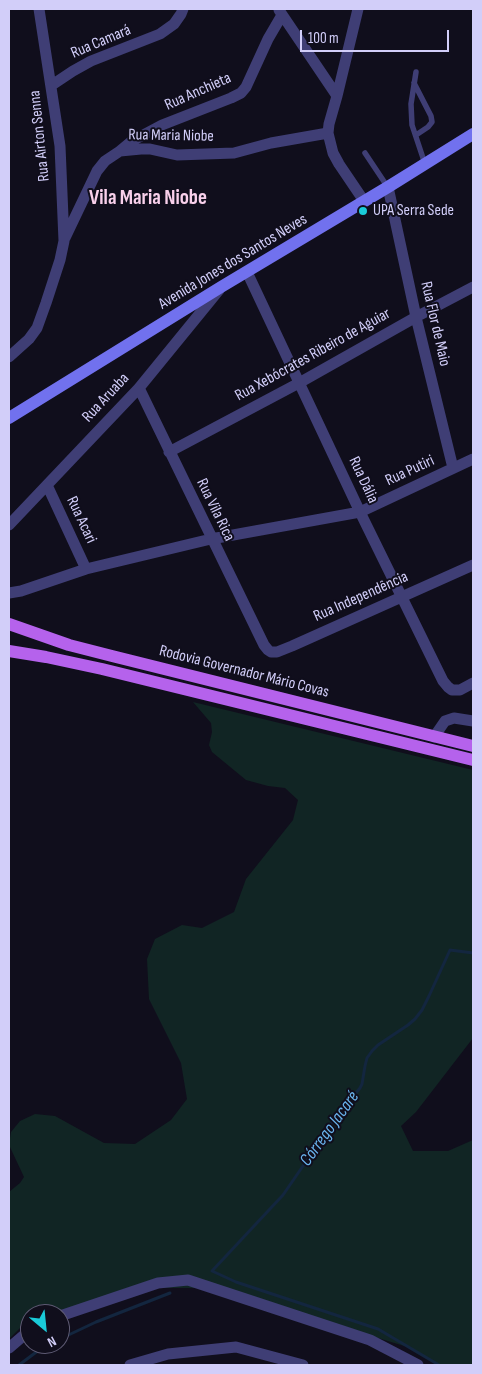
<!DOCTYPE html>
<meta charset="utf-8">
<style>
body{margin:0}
#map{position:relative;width:482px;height:1374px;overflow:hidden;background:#100e1c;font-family:"Sofia Sans Condensed",sans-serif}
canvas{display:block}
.frame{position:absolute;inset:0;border:10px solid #d2cef9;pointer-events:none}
.north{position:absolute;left:20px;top:1304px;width:50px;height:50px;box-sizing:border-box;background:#100e1c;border:1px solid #5e5b74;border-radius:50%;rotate:152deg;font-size:14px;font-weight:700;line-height:20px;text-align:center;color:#d2cef9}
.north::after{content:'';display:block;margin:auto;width:18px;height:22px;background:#1acbd9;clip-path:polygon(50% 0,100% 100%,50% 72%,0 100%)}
.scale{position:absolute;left:300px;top:30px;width:149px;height:22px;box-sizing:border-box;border:2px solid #d2cef9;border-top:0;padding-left:6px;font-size:15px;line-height:18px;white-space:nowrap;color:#d2cef9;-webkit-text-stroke:4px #100e1c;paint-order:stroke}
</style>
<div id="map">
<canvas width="482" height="1374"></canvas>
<div class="frame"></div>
<div class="north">N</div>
<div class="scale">100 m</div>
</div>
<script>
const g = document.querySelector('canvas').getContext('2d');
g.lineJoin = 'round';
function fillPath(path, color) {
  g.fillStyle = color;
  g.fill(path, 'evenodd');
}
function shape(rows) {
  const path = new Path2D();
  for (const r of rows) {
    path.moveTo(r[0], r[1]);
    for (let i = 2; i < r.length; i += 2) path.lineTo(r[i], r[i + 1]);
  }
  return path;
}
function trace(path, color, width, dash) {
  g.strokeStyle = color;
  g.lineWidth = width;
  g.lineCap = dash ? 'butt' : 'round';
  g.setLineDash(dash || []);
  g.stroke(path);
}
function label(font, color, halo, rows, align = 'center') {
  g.font = font + ' "Sofia Sans Condensed",sans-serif';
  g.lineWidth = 4;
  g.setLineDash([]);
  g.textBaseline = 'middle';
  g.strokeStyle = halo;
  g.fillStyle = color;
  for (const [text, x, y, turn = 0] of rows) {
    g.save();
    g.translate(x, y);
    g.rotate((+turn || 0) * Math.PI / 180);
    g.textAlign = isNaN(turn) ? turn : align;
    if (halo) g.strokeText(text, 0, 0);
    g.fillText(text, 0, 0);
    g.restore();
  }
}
const green = shape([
 [193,702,473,770,473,1038,416,1112,401,1126,413,1151,448,1151,473,1140,473,1365,440,1365,411,1348,325,1322,196,1288,155,1288,60,1314,44,1314,36,1311,33,1314,30,1314,30,1318,9,1339,9,1192,20,1183,24,1177,9,1145,11,1132,20,1121,35,1114,55,1116,104,1143,135,1144,171,1120,187,1099,181,1063,149,999,147,959,155,939,182,925,202,928,234,912,246,879,293,820,298,800,285,788,268,786,246,780,212,752,209,745,212,732,211,723]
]);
const stream = shape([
 [60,1339,96,1322,170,1293],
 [19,1365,43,1347,49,1344],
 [439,1365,378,1329,236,1282,212,1271,283,1195,325,1134,330,1125,360,1088,362,1084,365,1066,367,1058,372,1051,378,1045,408,1025,415,1019,422,1010,429,996,450,950,473,953]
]);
const lane = shape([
 [416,72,411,104,412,125,425,164],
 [414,83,431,116,432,122,428,127,416,135],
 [365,153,387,186]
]);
const street = shape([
 [358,9,337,96,329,124,328,133,333,153,339,164,364,201],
 [279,10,337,96],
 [52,85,73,71,91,61,160,34,174,24,181,14,183,9],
 [120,151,132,141,162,125,231,98,241,93,246,87,268,39,282,15],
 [388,187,416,317,453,468],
 [65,238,97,171,105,161,120,151,141,149,150,149,177,155,234,153,271,143,328,133],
 [247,272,360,512,443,681,448,687,452,690,460,690,473,683],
 [9,357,29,339,37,328,46,303,60,260,64,241,60,146,39,9],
 [139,388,264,645,268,650,271,652,277,652,292,646,473,565],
 [169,452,299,383,416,317,473,287],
 [47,485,86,569],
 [9,525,139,388,219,290],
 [9,593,21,591,86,569,211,539,360,512,473,459],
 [434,737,445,721,454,718,473,721],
 [60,1316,158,1283,188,1280,370,1340,418,1365],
 [9,1348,30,1330],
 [130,1365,168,1354,236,1347,303,1365]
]);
const secondary = shape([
 [9,418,221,287,388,187,473,134]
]);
const primary = shape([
 [9,624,69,645,112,656,473,746],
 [9,651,46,657,102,669,473,760]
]);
const markers = [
 [363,211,5,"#1acbd9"]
];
const streetNames = [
 ["Rua Camará",101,42,-23],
 ["Rua Anchieta",198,92,-24],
 ["Rua Airton Senna",40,136,-96],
 ["Rua Maria Niobe",171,136,1],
 ["Avenida Jones dos Santos Neves",233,262,-31],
 ["Rua Flor de Maio",435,324,77],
 ["Rua Xebócrates Ribeiro de Aguiar",313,355,-29],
 ["Rua Aruaba",106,398,-47],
 ["Rua Putiri",410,471,-25],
 ["Rua Dália",363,480,65],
 ["Rua Vila Rica",215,510,64],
 ["Rua Acari",81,520,65],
 ["Rua Independência",361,597,-24],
 ["Rodovia Governador Mário Covas",244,672,14]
];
const poiNames = [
 ["UPA Serra Sede",373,211]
];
const waterNames = [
 ["Córrego Jacaré",330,1129,-54]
];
const districtNames = [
 ["Vila Maria Niobe",148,199]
];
fillPath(green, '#112524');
trace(stream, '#13263f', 3);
trace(lane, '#3f3e75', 5.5);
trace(street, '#3f3e75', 11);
trace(secondary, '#7171ee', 12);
trace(primary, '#b562ec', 12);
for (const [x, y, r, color] of markers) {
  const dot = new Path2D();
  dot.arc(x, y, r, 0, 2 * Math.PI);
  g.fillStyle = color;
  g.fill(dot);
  trace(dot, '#100e1c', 2);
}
label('16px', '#d2cef9', '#100e1c', streetNames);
label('16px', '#d2cef9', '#100e1c', poiNames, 'left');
label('italic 18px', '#69b3ed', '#100e1c', waterNames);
label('bold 21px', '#f9d0eb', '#100e1c', districtNames);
</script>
